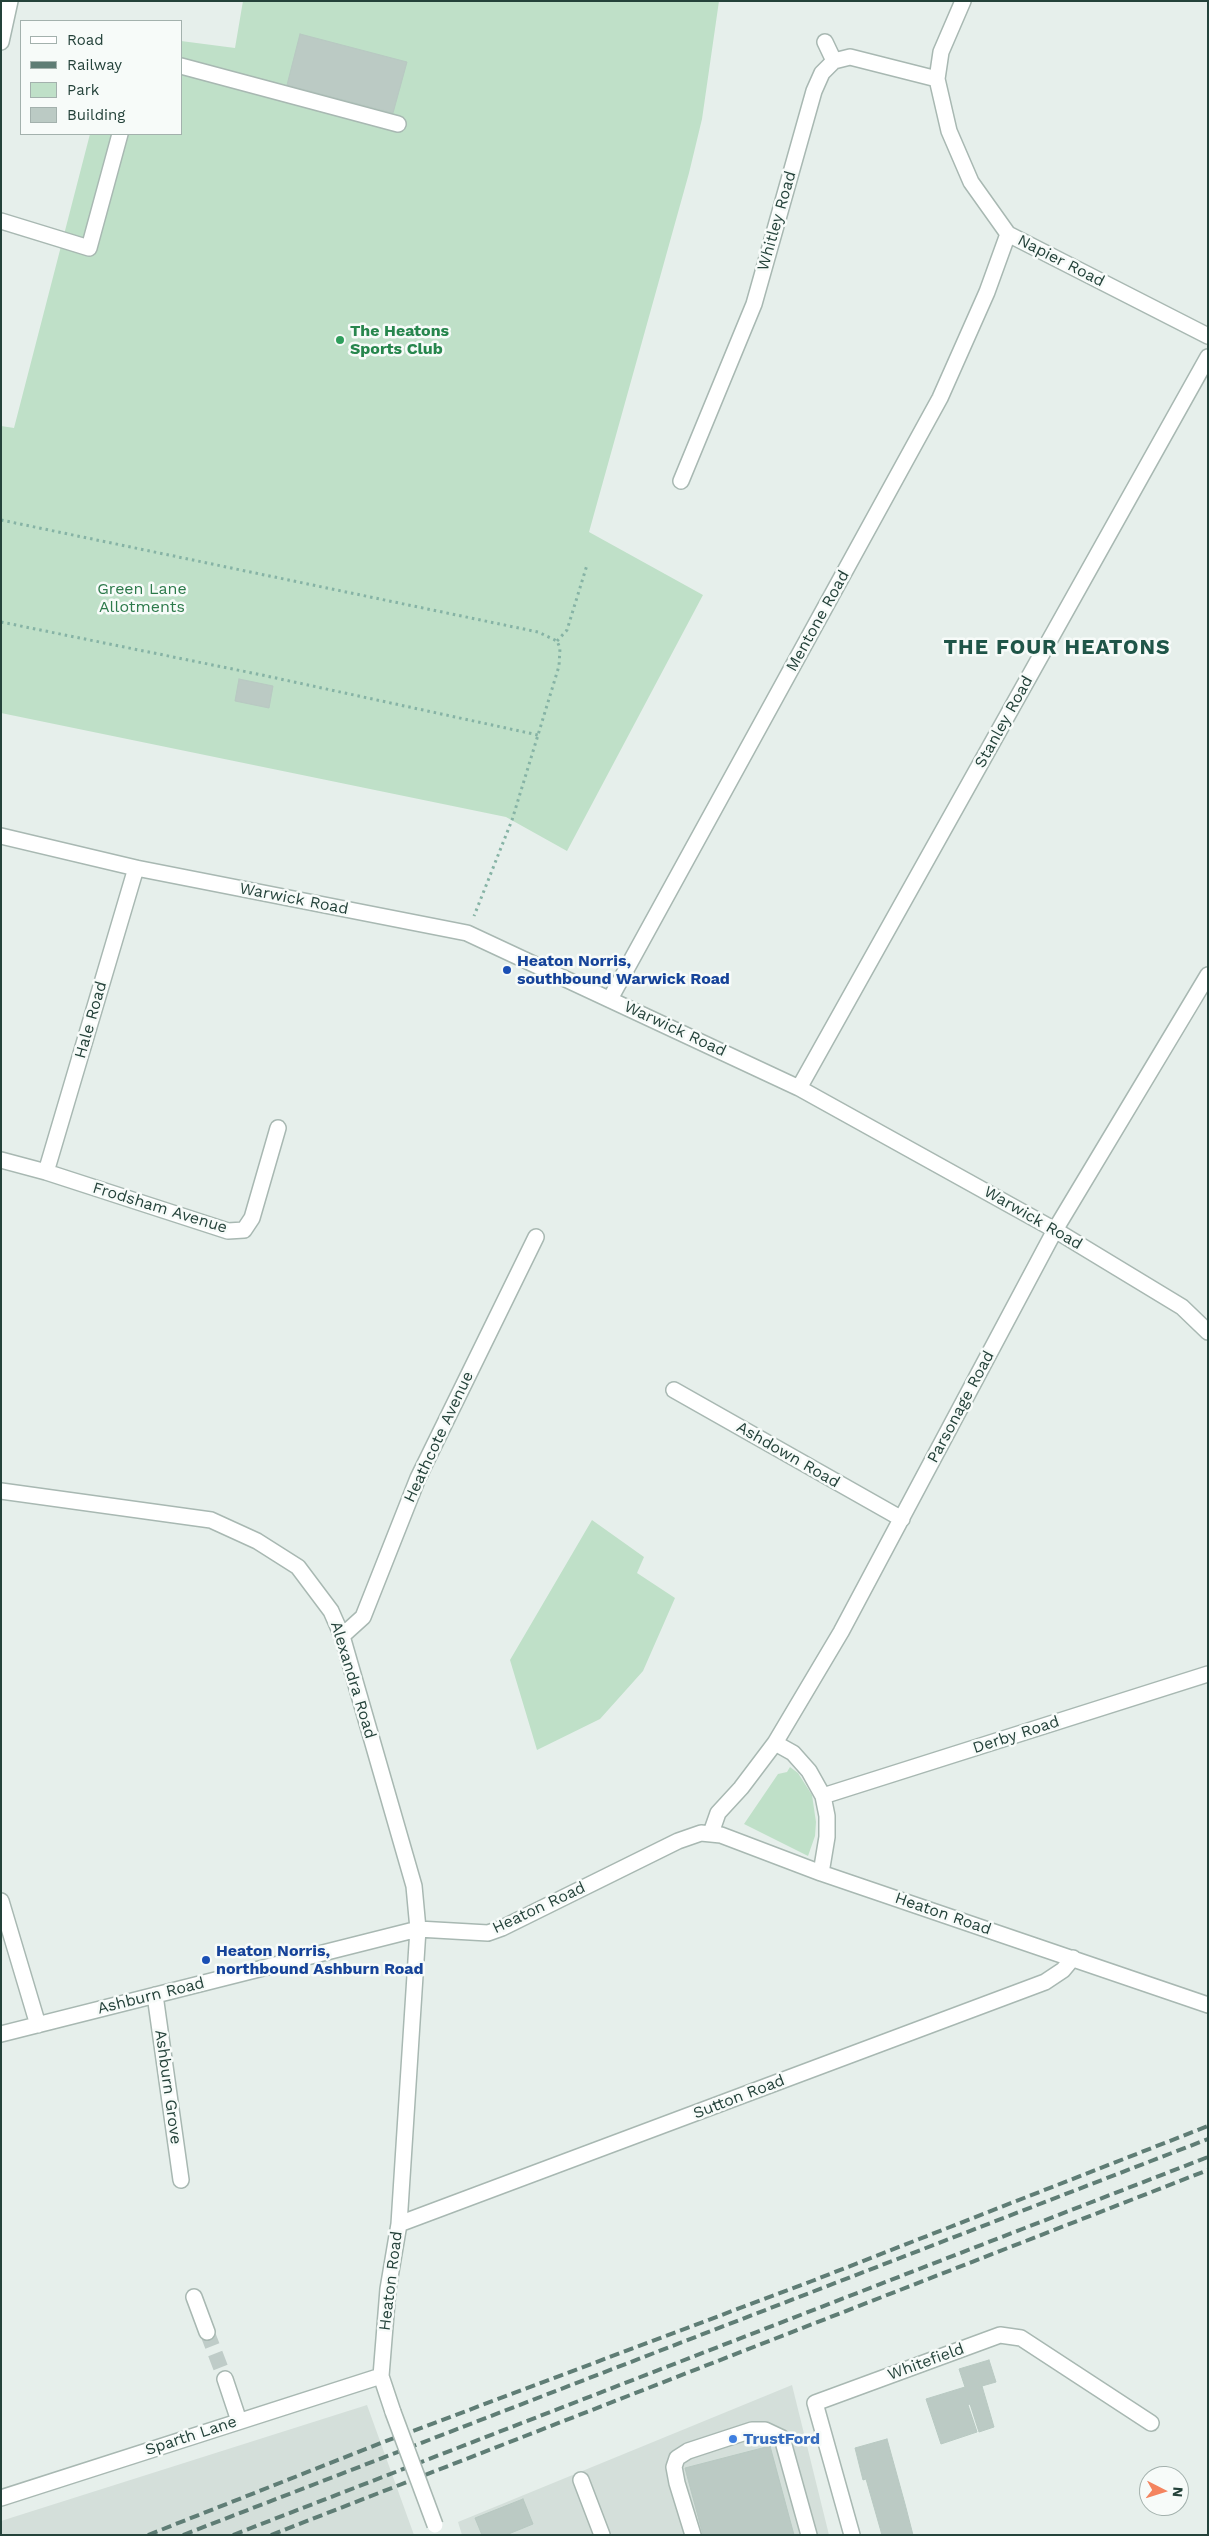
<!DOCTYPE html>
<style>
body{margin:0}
#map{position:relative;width:1209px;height:2536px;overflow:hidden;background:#e6efeb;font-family:"Work Sans",sans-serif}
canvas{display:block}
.frame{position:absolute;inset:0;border:2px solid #24423a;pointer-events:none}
.legend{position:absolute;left:20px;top:20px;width:162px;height:115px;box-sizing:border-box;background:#f7fbf9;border:1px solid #a3b1ad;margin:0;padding:6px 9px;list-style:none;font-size:15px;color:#24423a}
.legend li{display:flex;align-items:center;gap:10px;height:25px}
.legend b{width:25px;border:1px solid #a3b1ad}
.north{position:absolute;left:1139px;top:2466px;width:50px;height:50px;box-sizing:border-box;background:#f7fbf9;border:1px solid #a3b1ad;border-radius:50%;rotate:95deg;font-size:14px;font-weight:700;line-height:20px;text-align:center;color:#24423a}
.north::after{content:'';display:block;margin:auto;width:18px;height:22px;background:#f4845f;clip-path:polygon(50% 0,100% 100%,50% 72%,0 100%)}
</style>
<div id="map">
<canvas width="1209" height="2536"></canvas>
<div class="frame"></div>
<ul class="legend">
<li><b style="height:6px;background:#fff"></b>Road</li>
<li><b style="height:6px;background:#5f7d75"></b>Railway</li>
<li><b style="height:14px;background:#bfe0c8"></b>Park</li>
<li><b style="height:14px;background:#bbcac4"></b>Building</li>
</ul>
<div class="north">N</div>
</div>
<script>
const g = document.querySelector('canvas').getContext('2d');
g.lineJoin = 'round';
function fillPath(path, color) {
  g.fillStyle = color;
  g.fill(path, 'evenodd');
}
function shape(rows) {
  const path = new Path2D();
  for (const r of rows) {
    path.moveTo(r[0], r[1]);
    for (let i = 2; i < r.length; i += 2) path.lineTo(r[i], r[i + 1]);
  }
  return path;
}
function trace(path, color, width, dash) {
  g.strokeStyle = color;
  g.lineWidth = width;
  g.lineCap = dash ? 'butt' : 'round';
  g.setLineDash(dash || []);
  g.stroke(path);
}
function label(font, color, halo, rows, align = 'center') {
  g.font = font + ' "Work Sans",sans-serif';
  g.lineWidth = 5;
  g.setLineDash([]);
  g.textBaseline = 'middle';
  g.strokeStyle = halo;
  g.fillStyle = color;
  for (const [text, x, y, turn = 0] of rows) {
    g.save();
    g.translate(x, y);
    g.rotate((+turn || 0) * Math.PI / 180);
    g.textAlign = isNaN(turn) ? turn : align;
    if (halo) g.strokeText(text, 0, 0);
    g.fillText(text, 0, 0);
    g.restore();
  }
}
const built = shape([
 [792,2385,829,2535,462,2535,458,2522],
 [367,2405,414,2535,1,2535,1,2521]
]);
const green = shape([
 [243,1,719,1,702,119,689,173,589,532,703,595,567,851,506,817,1,713,1,426,14,428,90,134,181,134,181,41,235,48],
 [592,1520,644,1557,637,1573,675,1598,643,1671,600,1719,537,1750,510,1660],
 [790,1767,798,1773,812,1795,816,1822,815,1836,808,1856,744,1824,778,1774,787,1772]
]);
const building = shape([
 [300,34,407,62,393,113,287,85,300,34],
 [239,679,273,686,269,708,235,701,239,679],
 [989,2360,996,2382,982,2386,994,2427,979,2432,970,2404,968,2405,977,2432,941,2444,926,2399,965,2387,959,2369,989,2360],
 [887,2439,905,2504,913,2535,882,2535,866,2479,863,2480,855,2448,887,2439],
 [770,2446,794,2535,703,2535,685,2468,770,2446],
 [523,2499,533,2524,506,2535,482,2535,475,2518,523,2499]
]);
const minorTunnel = shape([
 [207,2332,225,2379]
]);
const path = shape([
 [1,520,538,632,557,641,560,648,559,666,538,735,512,820,474,916],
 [1,622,262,675,538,735],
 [557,641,567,630,587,565]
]);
const minor = shape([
 [963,1,941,52,937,79,949,131,971,182,1008,234,1208,336],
 [1,42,10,1],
 [825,42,834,61],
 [181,66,398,124],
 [1,221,89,248,120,134],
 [681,481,754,304,814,91,822,73,834,61,850,57,937,79],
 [1,836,136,868,467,933,799,1088,1055,1230,1182,1307,1208,1332],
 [610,999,940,398,987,292,1008,234],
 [799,1088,1208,357],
 [1,1160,46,1172,228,1231,244,1230,252,1218,278,1128],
 [46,1172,136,868],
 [674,1390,902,1519],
 [1,1491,211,1520,257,1541,298,1567,331,1611,342,1636,414,1886,418,1929,399,2224,388,2289,381,2376,393,2412],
 [342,1636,363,1617,418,1478,536,1237],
 [775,1743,793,1753,809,1771,823,1796],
 [711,1833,718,1813,741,1788,775,1743,841,1632,1055,1230,1208,975],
 [821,1873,827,1837,827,1816,823,1796,1208,1674],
 [1,1901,38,2025],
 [155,1995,181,2180],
 [1,2034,418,1929,488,1933,502,1928,678,1841,701,1833,721,1835,821,1873,1208,2005],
 [399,2224,1045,1982,1063,1970,1073,1958],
 [194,2297,207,2332],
 [225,2379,239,2421],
 [581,2480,602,2535],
 [1,2498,381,2376],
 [693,2535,677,2483,674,2467,677,2458,688,2451,752,2430,765,2430,782,2438,809,2535],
 [852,2535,815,2403,1000,2335,1021,2338,1151,2423]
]);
const rail = shape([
 [148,2535,381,2443,812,2281,1208,2126],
 [183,2535,1208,2139],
 [233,2535,1208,2157],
 [271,2535,1208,2170]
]);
const minorBridge = shape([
 [393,2412,435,2525]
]);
const markers = [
 [340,340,5,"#2e9e5b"],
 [507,970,5,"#1a4fb4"],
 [206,1960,5,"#1a4fb4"],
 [733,2439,5,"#3f7fe0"]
];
const streetNames = [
 ["Whitley Road",777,221,-74],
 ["Napier Road",1061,261,27],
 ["Mentone Road",818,621,-61],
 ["Stanley Road",1004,722,-61],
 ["Warwick Road",294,899,11],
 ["Hale Road",91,1020,-74],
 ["Warwick Road",675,1029,25],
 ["Frodsham Avenue",160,1208,17],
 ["Warwick Road",1033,1218,30],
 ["Parsonage Road",961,1407,-62],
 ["Heathcote Avenue",439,1437,-65],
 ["Ashdown Road",788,1455,30],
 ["Alexandra Road",353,1680,73],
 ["Derby Road",1016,1735,-18],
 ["Heaton Road",539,1908,-25],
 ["Heaton Road",943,1914,19],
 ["Ashburn Road",151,1996,-14],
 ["Ashburn Grove",168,2087,82],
 ["Sutton Road",739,2097,-21],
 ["Heaton Road",391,2281,-83],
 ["Whitefield",926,2362,-20],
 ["Sparth Lane",191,2436,-18]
];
const leisureNames = [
 ["The Heatons",350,331],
 ["Sports Club",350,349]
];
const parkNames = [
 ["Green Lane",142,589],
 ["Allotments",142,607]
];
const transitNames = [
 ["Heaton Norris,",517,961],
 ["southbound Warwick Road",517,979],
 ["Heaton Norris,",216,1951],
 ["northbound Ashburn Road",216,1969]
];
const shopNames = [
 ["TrustFord",743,2439]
];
const districtNames = [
 ["THE FOUR HEATONS",1057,648]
];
fillPath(built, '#d4dfda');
fillPath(green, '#bfe0c8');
fillPath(building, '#bbcac4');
trace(building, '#b8c9c2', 1);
trace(minorTunnel, '#bfccc8', 15, [15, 8]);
trace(minor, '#a8b8b2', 18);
trace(path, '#86b3a5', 3, [2.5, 4]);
trace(minor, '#fff', 15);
trace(rail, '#5f7d75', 4, [10, 5]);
trace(minorBridge, '#a8b8b2', 18, []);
trace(minorBridge, '#fff', 15);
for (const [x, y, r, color] of markers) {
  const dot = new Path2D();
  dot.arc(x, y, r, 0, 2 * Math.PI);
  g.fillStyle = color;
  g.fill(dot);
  trace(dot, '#f7fbf9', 2);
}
label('16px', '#24423a', '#f7fbf9', streetNames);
label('bold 16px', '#27864d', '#f7fbf9', leisureNames, 'left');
label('16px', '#2d7a4b', '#f7fbf9', parkNames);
label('bold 16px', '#164399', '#f7fbf9', transitNames, 'left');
label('bold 16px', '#366cbe', '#f7fbf9', shopNames, 'left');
g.letterSpacing = '1px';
label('bold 21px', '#1f5548', '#f7fbf9', districtNames);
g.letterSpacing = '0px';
</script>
